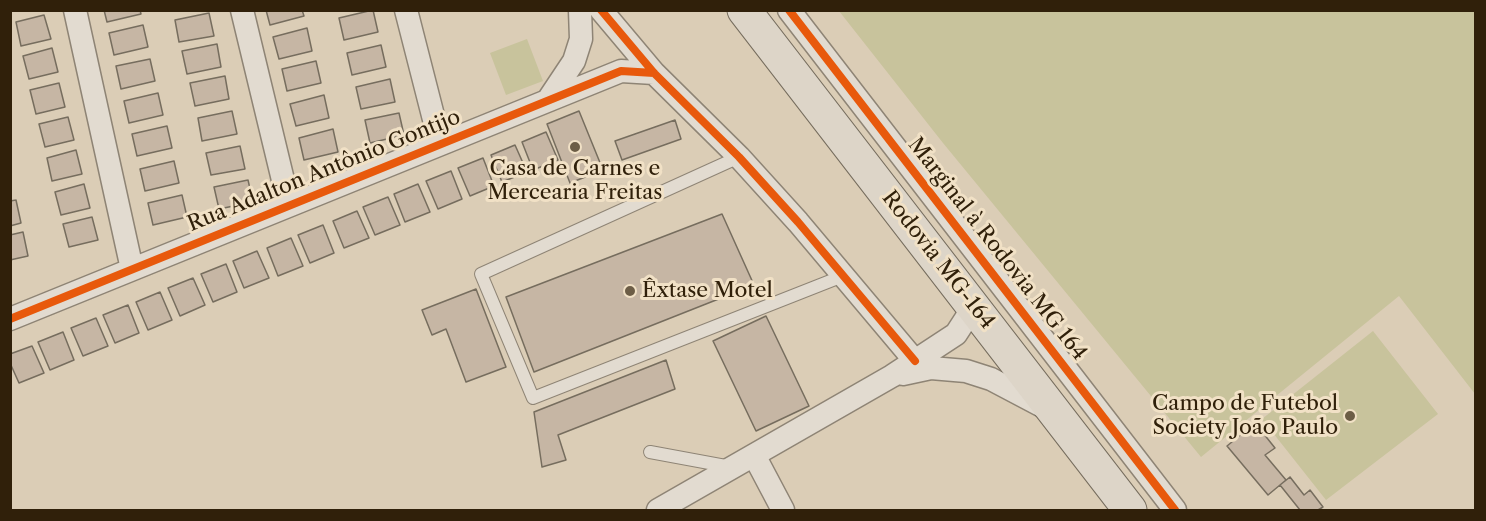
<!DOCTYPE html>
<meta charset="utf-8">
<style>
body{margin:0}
#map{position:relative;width:1486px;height:521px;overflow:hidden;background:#dbcdb6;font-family:"Libre Caslon Text",serif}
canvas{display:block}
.frame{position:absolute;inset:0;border:12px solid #30200a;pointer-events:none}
</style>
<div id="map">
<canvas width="1486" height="521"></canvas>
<div class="frame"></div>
</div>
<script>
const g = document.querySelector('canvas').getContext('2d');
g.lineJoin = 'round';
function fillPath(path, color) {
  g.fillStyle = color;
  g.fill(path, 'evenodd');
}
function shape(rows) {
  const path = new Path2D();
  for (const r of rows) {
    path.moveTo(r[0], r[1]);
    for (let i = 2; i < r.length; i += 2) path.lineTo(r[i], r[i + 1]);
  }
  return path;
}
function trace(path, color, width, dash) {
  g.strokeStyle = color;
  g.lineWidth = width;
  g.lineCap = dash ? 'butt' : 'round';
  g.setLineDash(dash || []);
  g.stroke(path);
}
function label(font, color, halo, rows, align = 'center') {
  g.font = font + ' "Libre Caslon Text",serif';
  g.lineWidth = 6;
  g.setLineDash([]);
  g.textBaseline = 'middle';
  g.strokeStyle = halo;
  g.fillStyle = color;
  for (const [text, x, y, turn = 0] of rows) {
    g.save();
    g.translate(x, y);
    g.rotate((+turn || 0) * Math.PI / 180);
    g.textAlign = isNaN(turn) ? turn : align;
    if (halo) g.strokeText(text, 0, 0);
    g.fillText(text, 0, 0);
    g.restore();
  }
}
const green = shape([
 [839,11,1475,11,1475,394,1399,296,1201,457,943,143],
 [527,39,543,81,506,95,490,53],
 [1373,331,1438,414,1326,500,1262,419]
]);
const building = shape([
 [104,10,140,10,141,14,107,22,104,10],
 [266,10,302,10,304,16,270,25,266,10],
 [373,10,378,32,344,40,339,18,373,10],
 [209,13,214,36,179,42,175,20,209,13],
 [44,15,51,39,21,46,16,22,44,15],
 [143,25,148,47,114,55,109,33,143,25],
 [307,28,312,51,279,59,273,37,307,28],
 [217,44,221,67,187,74,182,51,217,44],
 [381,45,386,67,352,75,347,53,381,45],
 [52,48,58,72,29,79,23,56,52,48],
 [150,59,155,81,121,89,116,66,150,59],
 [316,61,321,83,287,91,282,69,316,61],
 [225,76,229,99,195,106,190,83,225,76],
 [390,79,395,102,361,109,356,87,390,79],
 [59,83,65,107,36,114,30,90,59,83],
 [158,93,163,115,129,123,124,101,158,93],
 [324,95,329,118,296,126,290,104,324,95],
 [232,111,237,134,202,141,198,118,232,111],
 [579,111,603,170,570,183,547,124,579,111],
 [399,113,404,135,370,143,365,120,399,113],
 [68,117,74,140,45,147,39,124,68,117],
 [675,120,681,139,622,160,615,141,675,120],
 [167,126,172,148,137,156,132,134,167,126],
 [333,129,338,152,304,160,299,138,333,129],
 [546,132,558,160,533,170,522,142,546,132],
 [515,145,527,172,502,182,491,155,515,145],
 [240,146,245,169,211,175,206,153,240,146],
 [76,150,82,174,52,181,47,158,76,150],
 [483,158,494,186,470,196,458,168,483,158],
 [174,161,179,183,145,191,140,169,174,161],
 [451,171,462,199,438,209,426,181,451,171],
 [248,180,253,202,219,209,214,187,248,180],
 [84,184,90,208,61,215,55,192,84,184],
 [418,184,430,212,405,222,394,194,418,184],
 [182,195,187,217,153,225,148,203,182,195],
 [388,197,400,225,375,235,363,207,388,197],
 [16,200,21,223,10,226,10,201,16,200],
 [357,211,369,238,344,248,333,221,357,211],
 [722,214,754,285,534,372,506,297,722,214],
 [92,217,98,240,69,247,63,224,92,217],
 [323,225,334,253,310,263,298,235,323,225],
 [23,232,28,256,10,260,10,235,23,232],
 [291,238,303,266,278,276,267,248,291,238],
 [257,251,269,278,244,288,233,261,257,251],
 [226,264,237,292,213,302,201,274,226,264],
 [193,278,205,305,180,316,168,288,193,278],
 [476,289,506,367,466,382,446,329,432,335,422,310,476,289],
 [160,292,172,320,148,330,136,302,160,292],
 [128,305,139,333,115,343,103,315,128,305],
 [766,316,809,406,756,431,713,341,766,316],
 [96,318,108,346,83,356,71,328,96,318],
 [63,332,74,360,50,370,38,342,63,332],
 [32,346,44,373,19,383,10,363,10,354,32,346],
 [666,360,675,389,558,435,566,460,542,467,534,412,666,360],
 [1255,423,1275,448,1265,455,1286,480,1268,495,1227,446,1255,423],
 [1290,477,1304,495,1310,490,1323,507,1318,510,1300,510,1280,485,1290,477]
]);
const lane = shape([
 [739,157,481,274,533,398,843,276],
 [650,452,731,467]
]);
const street = shape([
 [75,10,132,269],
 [242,10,289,205],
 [406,10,440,143],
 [601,10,654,73,739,157,798,222,915,361],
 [789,10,1175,510],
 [548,100,574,61,581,39,580,10],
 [10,319,621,71,654,73],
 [903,374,931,368,966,371,991,379,1046,408],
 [755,457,783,510],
 [658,510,892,376,956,334,967,317,970,302]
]);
const primary = shape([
 [744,10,1130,510]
]);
const cycleway = shape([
 [601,10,654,73,739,157,798,222,915,361],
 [789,10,1175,510],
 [10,319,621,71,654,73]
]);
const markers = [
 [575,147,6,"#6c5d46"],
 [630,291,6,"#6c5d46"],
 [1350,416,6,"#6c5d46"]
];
const poiNames = [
 ["Casa de Carnes e",575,169],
 ["Mercearia Freitas",575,193],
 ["Êxtase Motel",642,291,"left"],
 ["Campo de Futebol",1338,404,"right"],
 ["Society João Paulo",1338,428,"right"]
];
const streetNames = [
 ["Rua Adalton Antônio Gontijo",324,171,-22],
 ["Marginal à Rodovia MG 164",997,249,52],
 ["Rodovia MG-164",938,260,52]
];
fillPath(green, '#c8c39c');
fillPath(building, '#c6b6a4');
trace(building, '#766d5e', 1.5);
trace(lane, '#8e8475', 14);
trace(street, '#8e8475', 25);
trace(primary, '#766d5e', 35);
trace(lane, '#e2dbd0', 12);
trace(street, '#e2dbd0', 22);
trace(primary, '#ddd5c8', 33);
trace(cycleway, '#e8590c', 8);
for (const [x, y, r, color] of markers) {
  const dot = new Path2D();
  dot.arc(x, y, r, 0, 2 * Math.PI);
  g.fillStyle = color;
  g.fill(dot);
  trace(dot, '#f1e1c6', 2);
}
label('21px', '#30200a', '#f1e1c6', poiNames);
label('21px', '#30200a', '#f1e1c6', streetNames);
</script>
